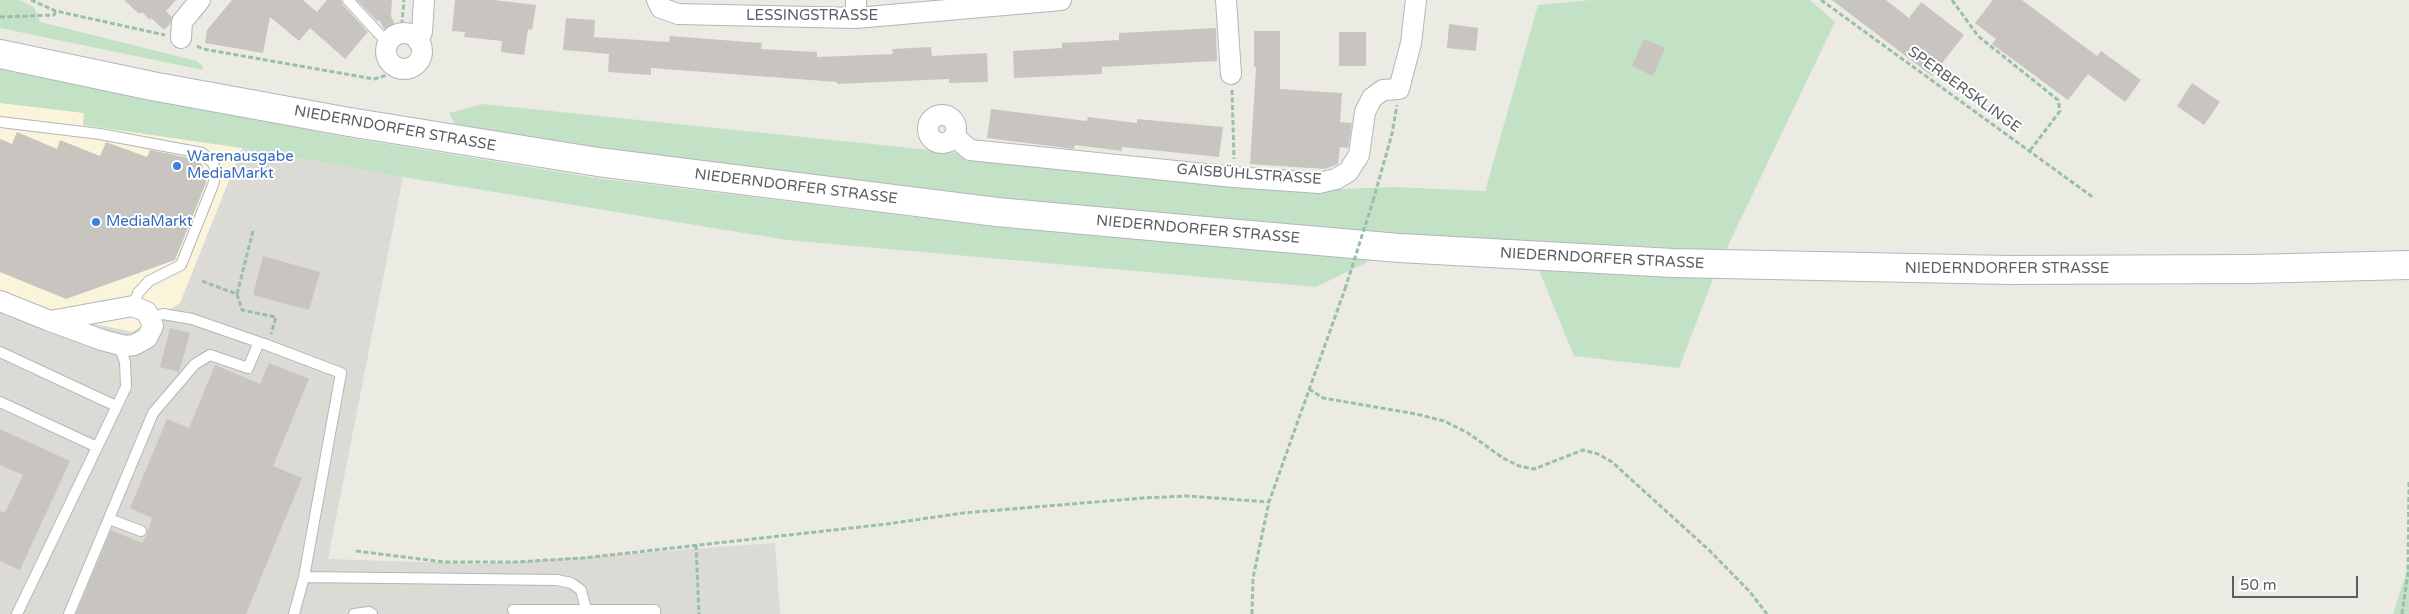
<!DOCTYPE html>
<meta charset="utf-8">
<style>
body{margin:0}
#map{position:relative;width:2409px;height:614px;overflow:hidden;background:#ecebe3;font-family:"Varela Round",sans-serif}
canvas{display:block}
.scale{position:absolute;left:2232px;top:576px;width:126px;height:22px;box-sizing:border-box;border:2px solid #5b5d62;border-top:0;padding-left:6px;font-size:15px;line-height:18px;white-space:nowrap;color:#5b5d62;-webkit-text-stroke:4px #fff;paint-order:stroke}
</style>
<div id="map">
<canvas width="2409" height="614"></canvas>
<div class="scale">50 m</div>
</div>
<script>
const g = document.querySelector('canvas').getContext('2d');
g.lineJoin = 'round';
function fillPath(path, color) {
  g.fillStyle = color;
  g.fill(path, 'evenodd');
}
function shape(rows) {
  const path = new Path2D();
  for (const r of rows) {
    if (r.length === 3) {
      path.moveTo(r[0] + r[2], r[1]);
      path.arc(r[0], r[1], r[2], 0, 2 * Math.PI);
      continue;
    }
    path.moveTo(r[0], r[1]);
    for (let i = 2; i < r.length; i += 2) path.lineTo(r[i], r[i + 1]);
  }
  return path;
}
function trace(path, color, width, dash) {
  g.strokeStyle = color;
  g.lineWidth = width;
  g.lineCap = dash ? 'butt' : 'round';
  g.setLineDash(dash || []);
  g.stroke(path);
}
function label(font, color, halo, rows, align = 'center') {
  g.font = font + ' "Varela Round",sans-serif';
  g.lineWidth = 4;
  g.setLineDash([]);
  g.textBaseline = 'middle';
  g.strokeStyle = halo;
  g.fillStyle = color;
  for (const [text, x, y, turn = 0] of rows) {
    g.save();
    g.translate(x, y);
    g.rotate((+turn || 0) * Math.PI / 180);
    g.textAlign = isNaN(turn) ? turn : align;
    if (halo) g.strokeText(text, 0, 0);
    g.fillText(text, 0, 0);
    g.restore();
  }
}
const commercial = shape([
 [0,103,84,113,83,125,242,148,180,303,132,332,58,316,0,292]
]);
const industrial = shape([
 [242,148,403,177,328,559,482,564,775,543,780,614,0,614,0,292,58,316,132,332,180,303]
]);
const green = shape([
 [0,0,19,0,34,7,40,22,197,61,203,67,203,70,0,28],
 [1591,0,1810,0,1835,22,1724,254,1531,247,1206,222,829,182,457,129,449,113,483,104,1318,190,1393,187,1485,191,1538,5],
 [0,67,344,137,596,178,998,227,1372,260,1316,287,787,240,403,177,242,148,83,125,84,113,0,103],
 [1538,268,1714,276,1679,368,1574,356],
 [2409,564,2409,614,2393,614]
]);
const building = shape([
 [124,0,176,0,166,11,172,17,170,24,164,30,151,18,150,20,143,13,138,13],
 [232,0,303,0,317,12,327,0,341,0,343,5,368,32,345,59,310,28,299,41,270,17,263,53,205,43,207,30],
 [357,0,392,0,391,16,395,25,384,29,379,20,377,21],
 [455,0,494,0,536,5,532,30,528,29,524,55,501,52,502,41,464,37,465,32,452,31],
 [1832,0,1886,0,1909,18,1921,2,1964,35,1932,76],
 [1993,0,2022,0,2097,56,2101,51,2141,80,2125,102,2088,74,2068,100,1992,44,1996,39,1975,23],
 [566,18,595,20,594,37,669,42,670,36,762,43,761,49,817,52,817,57,893,54,892,49,931,47,932,56,987,53,988,82,949,83,949,79,837,84,837,82,651,68,651,75,608,72,609,54,563,50],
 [1449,24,1478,28,1476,51,1447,48],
 [1216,28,1217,61,1102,67,1102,74,1014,78,1013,51,1062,48,1062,43,1119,40,1119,33],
 [1254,31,1280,31,1280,89,1342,93,1340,122,1352,123,1348,148,1340,147,1338,164,1325,169,1250,164,1256,67,1254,67],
 [1339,32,1366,32,1366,66,1339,66],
 [1644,39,1665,48,1653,76,1632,66],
 [2192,83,2220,102,2204,125,2177,106],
 [991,109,1087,121,1088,117,1137,123,1137,119,1223,127,1219,157,1122,147,1122,151,1075,145,1074,149,987,138],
 [17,132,57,149,60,140,100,156,106,142,147,157,150,150,185,157,202,164,206,183,175,260,66,299,0,272,0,139,12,144],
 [263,256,320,272,309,310,253,295],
 [170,328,190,333,179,372,160,367],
 [269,363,309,379,273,466,302,478,246,614,76,614,111,530,142,543,147,534,152,518,130,508,167,419,189,428,215,365,260,384],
 [0,429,70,461,20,570,0,561,0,511,5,513,23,475,0,465]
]);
const path = shape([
 [31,0,56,11,165,35],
 [1821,0,2094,198],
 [1952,0,1978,36,2058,100,2060,111,2029,152],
 [0,17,54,15,56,11],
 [401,32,404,0],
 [197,46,203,49,374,79,403,70],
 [1232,90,1234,159],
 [1373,201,1392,134,1397,105],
 [202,281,237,294,253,231],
 [237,294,242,310,276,317,271,334],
 [1309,389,1323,398,1416,414,1444,421,1468,433,1503,458,1519,466,1534,469,1583,450,1598,454,1612,462,1710,551,1750,592,1767,614],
 [696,545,699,614],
 [356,551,444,562,515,562,583,558,887,524,963,513,1143,498,1187,496,1269,502],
 [1252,614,1253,578,1269,502,1345,289],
 [2402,614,2408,573,2409,481]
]);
const lane = shape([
 [348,0,382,37,390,39],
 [0,122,100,134,202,153,213,163,216,172,213,185,181,265,149,281,138,293,133,306],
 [150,317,163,314,192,319,267,345,341,373,304,577,294,614],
 [0,352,116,406],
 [0,402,97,447],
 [109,519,141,531],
 [304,577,557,580,571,583,581,590,586,609],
 [513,610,655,610,655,614],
 [17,614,126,387,125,362,119,345],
 [69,614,153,413,195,364,210,355,248,368,259,342],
 [354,614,369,612,372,614]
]);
const street = shape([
 [657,0,661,8,678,14,856,18,1061,0],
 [856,0,856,18],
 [1226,0,1231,74],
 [404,51,18],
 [181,38,182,22,200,0],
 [418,41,422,32,424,0],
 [942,129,14],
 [954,136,970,150,1234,177,1319,183,1336,179,1348,172,1359,155,1365,112,1372,98,1383,90,1399,89,1411,43,1416,0],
 [0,301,50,321,102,340,125,346,134,345,147,338,153,326,147,312,133,306,50,321]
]);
const secondary = shape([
 [0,54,152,86,349,122,598,162,997,212,1216,232,1399,248,1673,263,2009,270,2251,269,2409,265]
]);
const pathBridge = shape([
 [1345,289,1373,201]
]);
const markers = [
 [177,166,5,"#3f7fe0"],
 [96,222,5,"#3f7fe0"]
];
const streetNames = [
 ["LESSINGSTRASSE",812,16],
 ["SPERBERSKLINGE",1964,90,36],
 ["NIEDERNDORFER STRASSE",395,129,10],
 ["GAISBÜHLSTRASSE",1249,175,4],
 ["NIEDERNDORFER STRASSE",796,187,7],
 ["NIEDERNDORFER STRASSE",1198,230,5],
 ["NIEDERNDORFER STRASSE",1602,259,3],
 ["NIEDERNDORFER STRASSE",2007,269]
];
const shopNames = [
 ["Warenausgabe",187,157],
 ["MediaMarkt",187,174],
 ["MediaMarkt",106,222]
];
fillPath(commercial, '#faf5da');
fillPath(industrial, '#dbdad5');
fillPath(green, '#c2e1c5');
fillPath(building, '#c8c5c0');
trace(lane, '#b3b5b9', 12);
trace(street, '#b3b5b9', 22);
trace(secondary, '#b4b6bc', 30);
trace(path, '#9abfa9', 3, [5, 2.5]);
trace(lane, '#fff', 10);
trace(street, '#fff', 20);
trace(secondary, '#fff', 28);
trace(pathBridge, '#9abfa9', 3, [5, 2.5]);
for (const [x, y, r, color] of markers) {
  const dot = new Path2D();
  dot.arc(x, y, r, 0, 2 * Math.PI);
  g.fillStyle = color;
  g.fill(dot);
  trace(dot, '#fff', 2);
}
label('15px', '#5b5d62', '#fff', streetNames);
label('15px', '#366cbe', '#fff', shopNames, 'left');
</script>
